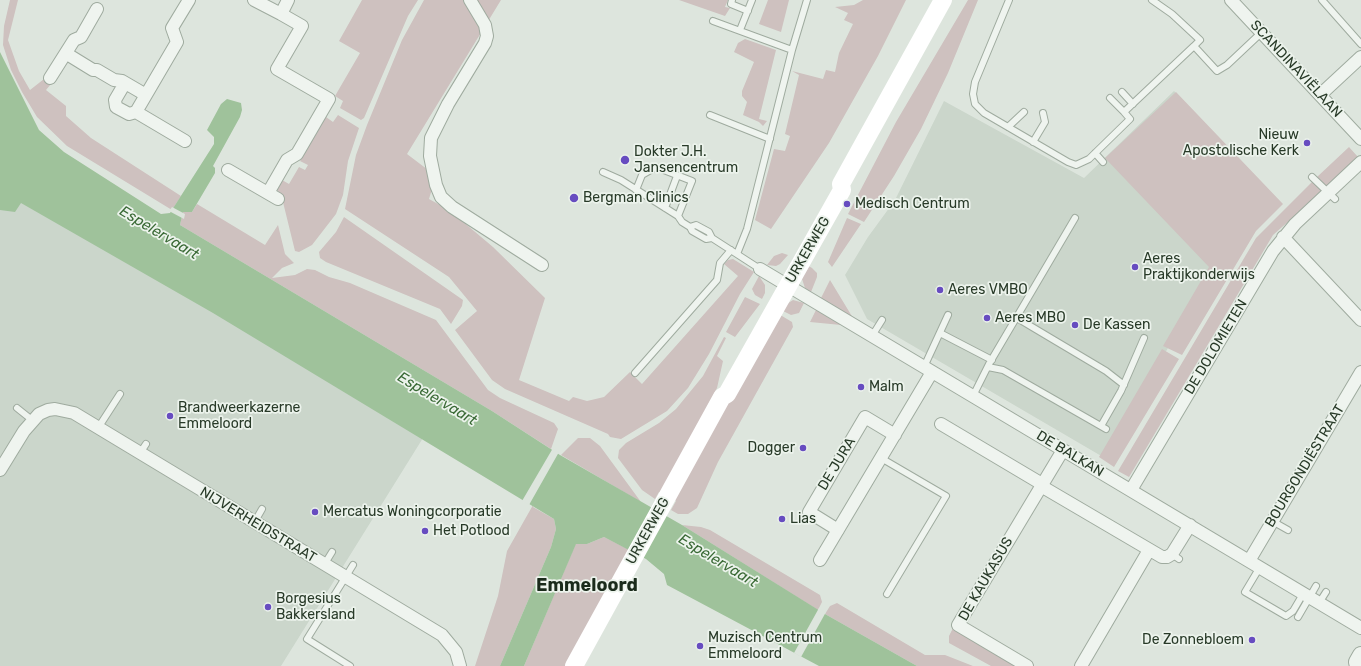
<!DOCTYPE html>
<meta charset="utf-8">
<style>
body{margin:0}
canvas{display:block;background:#dde5dd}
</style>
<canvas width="1361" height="666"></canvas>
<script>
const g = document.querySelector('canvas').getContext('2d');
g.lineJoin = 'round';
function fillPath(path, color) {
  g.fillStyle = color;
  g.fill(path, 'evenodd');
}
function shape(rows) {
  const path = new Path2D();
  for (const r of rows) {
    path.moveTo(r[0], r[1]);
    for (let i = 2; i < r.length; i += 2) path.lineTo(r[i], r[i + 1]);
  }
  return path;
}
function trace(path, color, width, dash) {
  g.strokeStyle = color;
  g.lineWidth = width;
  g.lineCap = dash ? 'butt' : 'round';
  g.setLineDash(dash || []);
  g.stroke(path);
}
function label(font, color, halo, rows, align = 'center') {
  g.font = font + ' Rubik,sans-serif';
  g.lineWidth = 3.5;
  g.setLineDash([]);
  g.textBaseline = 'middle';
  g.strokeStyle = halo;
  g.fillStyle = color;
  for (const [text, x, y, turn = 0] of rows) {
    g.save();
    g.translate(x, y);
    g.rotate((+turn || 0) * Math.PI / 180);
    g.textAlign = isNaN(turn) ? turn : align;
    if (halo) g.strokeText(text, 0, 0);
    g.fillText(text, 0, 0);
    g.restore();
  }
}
const built = shape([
 [1174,91,1264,187,1103,457,867,319,845,275,868,237,895,200,944,101,1084,178],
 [36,191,423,438,281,666,0,666,0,200]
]);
const green = shape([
 [10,0,18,0,8,40,19,71,30,90,44,79,51,84,46,90,66,106,66,116,91,138,181,196,172,210,67,146,37,117,22,92,11,70,3,45,4,26],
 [362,0,418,0,408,16,364,118,361,120,340,108,343,101,335,96,360,53,339,41],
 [424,0,501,0,407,154,436,176,429,199,449,210,493,247,545,298,519,380,569,401,573,397,587,401,604,397,630,372,642,384,738,276,724,264,728,260,733,259,754,272,740,294,709,354,688,388,667,411,621,439,610,437,608,434,505,389,492,380,455,330,477,311,449,277,345,209,356,155,367,125,402,40],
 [679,0,728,0,725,7,730,8,725,16],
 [768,0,789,0,781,32,759,24],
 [863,0,906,0,878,56,829,143,771,229,755,220,774,149,785,151,790,136,785,134,799,75,792,71,823,79,826,70,835,72,839,53,853,24,844,20,848,13,835,7,854,5],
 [968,0,978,0,948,73,921,129,894,176,864,222,848,214,896,122],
 [745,39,776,50,759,119,767,121,763,126,759,122,743,115,747,102,742,96,742,91,754,62,734,52,738,43],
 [1176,92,1283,204,1256,231,1182,355,1163,346,1209,267,1105,158],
 [338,115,359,128,348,161,343,195,336,214,312,245,299,252,295,251,281,194,277,190,282,180,289,184,299,167,305,170,308,165,300,161,326,117,333,122],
 [1349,147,1358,157,1327,187,1317,177],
 [1313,181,1323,191,1273,235,1129,477,1118,471,1256,238],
 [197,204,265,245,278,225,285,254,294,263,282,268,272,278,295,275,307,269,315,270,329,277,350,283,436,320,488,390,500,398,554,423,558,429,551,449,492,411,180,225,183,212,192,212],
 [344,217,463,300,462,306,451,324,440,309,326,262,320,258,319,252,336,232],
 [847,218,861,224,832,267,828,262],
 [782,253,788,255,780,264,776,266,767,265,774,256],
 [805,264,812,268,817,273,817,277,811,292,805,288,802,279],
 [759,276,765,285,765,293,762,299,755,295,752,289],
 [830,280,853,318,821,298],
 [745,297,760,304,735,337,726,332],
 [793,300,804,303,799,313,791,315,779,309],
 [816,310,841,325,810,322],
 [777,313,792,322,793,327,718,462,697,508,688,514,678,514,671,510,676,501,674,499],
 [724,337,726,338,717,356,723,361,717,388,661,493,659,492,655,499,642,490,618,458,619,450,626,443,659,423,676,409,703,376],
 [1162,349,1179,359,1114,467,1099,457],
 [578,438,590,438,600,446,641,502,561,455],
 [533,505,533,507,554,519,556,529,551,547,500,666,475,666,498,596,507,551],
 [682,525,701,527,710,530,820,595,822,602,818,610],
 [604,537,630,550,565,666,524,666,576,543,587,544],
 [837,603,925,655,945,655,973,666,917,666,825,614,830,606],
 [954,626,1020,666,991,666,949,643,949,636]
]);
const water = shape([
 [0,52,39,130,64,152,161,214,170,213,214,144,214,137,207,130,221,104,227,99,241,103,242,110,240,117,213,166,215,168,215,173,192,212,183,212,180,225,492,411,560,455,682,525,825,614,917,666,819,666,667,585,664,574,646,559,604,537,587,544,576,544,524,666,500,666,551,547,556,529,554,519,213,313,21,203,15,212,0,210]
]);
const pier = shape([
 [172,207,185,214,184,219,169,211],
 [553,448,559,452,529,505,522,501],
 [819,608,826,612,801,657,794,653]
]);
const service = shape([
 [732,0,731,4,748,11],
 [1009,0,975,82,973,94,975,104,984,113,1068,162,1076,165,1089,159,1130,119,1124,112,1194,46,1217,71,1227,65,1261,33],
 [1152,0,1172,14,1200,40,1194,46],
 [1322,0,1361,44],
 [713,21,792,50],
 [740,30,752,0],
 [1122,92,1133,104],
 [1110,98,1124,112],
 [710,115,770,139],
 [1008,127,1024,112],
 [1033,142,1045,122,1043,113],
 [1095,153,1103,162],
 [603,172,621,180,678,216,682,222,690,227,692,231,706,239,712,238],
 [1312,177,1335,199],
 [636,190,642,175,656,167,692,181,678,216],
 [665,208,677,176],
 [690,227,696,225,709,232,712,238,760,269],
 [737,254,747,229,792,50,807,0],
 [1017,318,1106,371,1124,385],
 [940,333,992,360],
 [872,336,882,320],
 [924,367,948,315],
 [988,367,1003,370,1106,429],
 [635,373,717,280,720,263,731,250],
 [973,396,989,364,1075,218],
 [17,408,32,420],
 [1101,426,1121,391,1144,338],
 [98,428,120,394],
 [140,453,146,444],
 [881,458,946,496,887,594],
 [1272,521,1288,530],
 [254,523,262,509],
 [1172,554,1179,559],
 [324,565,332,552],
 [1260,567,1245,592,1286,616,1293,611,1303,594],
 [1319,603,1326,592],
 [1298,617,1316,586],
 [350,666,307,639,353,565]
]);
const minor = shape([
 [254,0,281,14],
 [470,0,485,25,487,36,485,43,448,104,431,138,430,156,436,185,441,197,452,207,542,265],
 [1231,0,1361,139],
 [67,54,93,70,97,70,114,80,122,81,146,95],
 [50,78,74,40,81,37,97,9],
 [125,83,115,100,116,107,129,114,136,112],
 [1320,95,1361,57],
 [185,141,136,112,177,42,172,28,189,0],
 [228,170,278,199],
 [268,193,287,160,297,154,329,99,277,69,302,26,281,14,288,0],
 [1283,237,1361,320],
 [760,269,1361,628],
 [941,424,1042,484],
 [0,470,24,431,39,414,48,410,55,409,74,413,442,635,456,652,460,666],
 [1041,486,1162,557,1167,557,1172,554,1190,525],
 [1131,490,1273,251,1295,224,1361,162],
 [838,530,809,512,865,417,895,435],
 [820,560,932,372],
 [1249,561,1361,372],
 [1027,666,958,625,1063,450],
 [1081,666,1149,550]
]);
const tertiary = shape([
 [1358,666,1357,662,1361,655]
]);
const secondary = shape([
 [574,666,722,397,727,394,842,190,841,184,943,0]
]);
const markers = [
 [1307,143,4,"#674cc0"],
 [625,160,5,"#674cc0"],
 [574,198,5,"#674cc0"],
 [847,204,4,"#674cc0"],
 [1135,267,4,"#674cc0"],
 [940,290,4,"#674cc0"],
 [987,318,4,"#674cc0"],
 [1075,325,4,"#674cc0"],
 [861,387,4,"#674cc0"],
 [170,416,4,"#674cc0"],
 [803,448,4,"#674cc0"],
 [315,512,4,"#674cc0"],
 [782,519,4,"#674cc0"],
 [425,531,4,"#674cc0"],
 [268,607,4,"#674cc0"],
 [1252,640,4,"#674cc0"],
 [700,646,4,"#674cc0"]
];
const streetNames = [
 ["SCANDINAVIËLAAN",1296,69,47],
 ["URKERWEG",808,250,-60],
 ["DE DOLOMIETEN",1216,347,-59],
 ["DE BALKAN",1070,454,31],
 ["DE JURA",837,464,-59],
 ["BOURGONDIËSTRAAT",1305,466,-59],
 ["NIJVERHEIDSTRAAT",258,525,31],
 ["URKERWEG",648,531,-61],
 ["DE KAUKASUS",986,579,-60]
];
const poiNames = [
 ["Nieuw",1299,135,"right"],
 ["Apostolische Kerk",1299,151,"right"],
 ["Dokter J.H.",634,152],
 ["Jansencentrum",634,168],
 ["Bergman Clinics",583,198],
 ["Medisch Centrum",855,204],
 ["Aeres",1143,259],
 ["Praktijkonderwijs",1143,275],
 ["Aeres VMBO",948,290],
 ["Aeres MBO",995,318],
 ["De Kassen",1083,325],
 ["Malm",869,387],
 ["Brandweerkazerne",178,408],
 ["Emmeloord",178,424],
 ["Dogger",795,448,"right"],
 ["Mercatus Woningcorporatie",323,512],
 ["Lias",790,519],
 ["Het Potlood",433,531],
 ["Borgesius",276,599],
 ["Bakkersland",276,615],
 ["Muzisch Centrum",708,638],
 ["Emmeloord",708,654],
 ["De Zonnebloem",1244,640,"right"]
];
const waterNames = [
 ["Espelervaart",159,233,31],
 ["Espelervaart",437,399,31],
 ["Espelervaart",718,561,31]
];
const districtNames = [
 ["Emmeloord",587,586]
];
fillPath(built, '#cbd6cb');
fillPath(green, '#cec1bf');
fillPath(water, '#9fc29b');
fillPath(pier, '#dde5dd');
trace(service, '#9fab9f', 8);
trace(minor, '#9fab9f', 14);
trace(tertiary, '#9fab9f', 18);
trace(service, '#eff4ef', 6);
trace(minor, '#eff4ef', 12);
trace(tertiary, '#eff4ef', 16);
trace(secondary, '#fff', 18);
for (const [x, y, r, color] of markers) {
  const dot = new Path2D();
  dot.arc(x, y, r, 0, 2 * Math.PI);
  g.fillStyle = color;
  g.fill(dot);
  trace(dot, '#ecf3ec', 1.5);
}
label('14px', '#283a28', '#ecf3ec', streetNames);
label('14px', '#283a28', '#ecf3ec', poiNames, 'left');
label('italic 15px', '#3a6a36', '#ecf3ec', waterNames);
label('bold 18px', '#1a2b1b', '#ecf3ec', districtNames);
</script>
